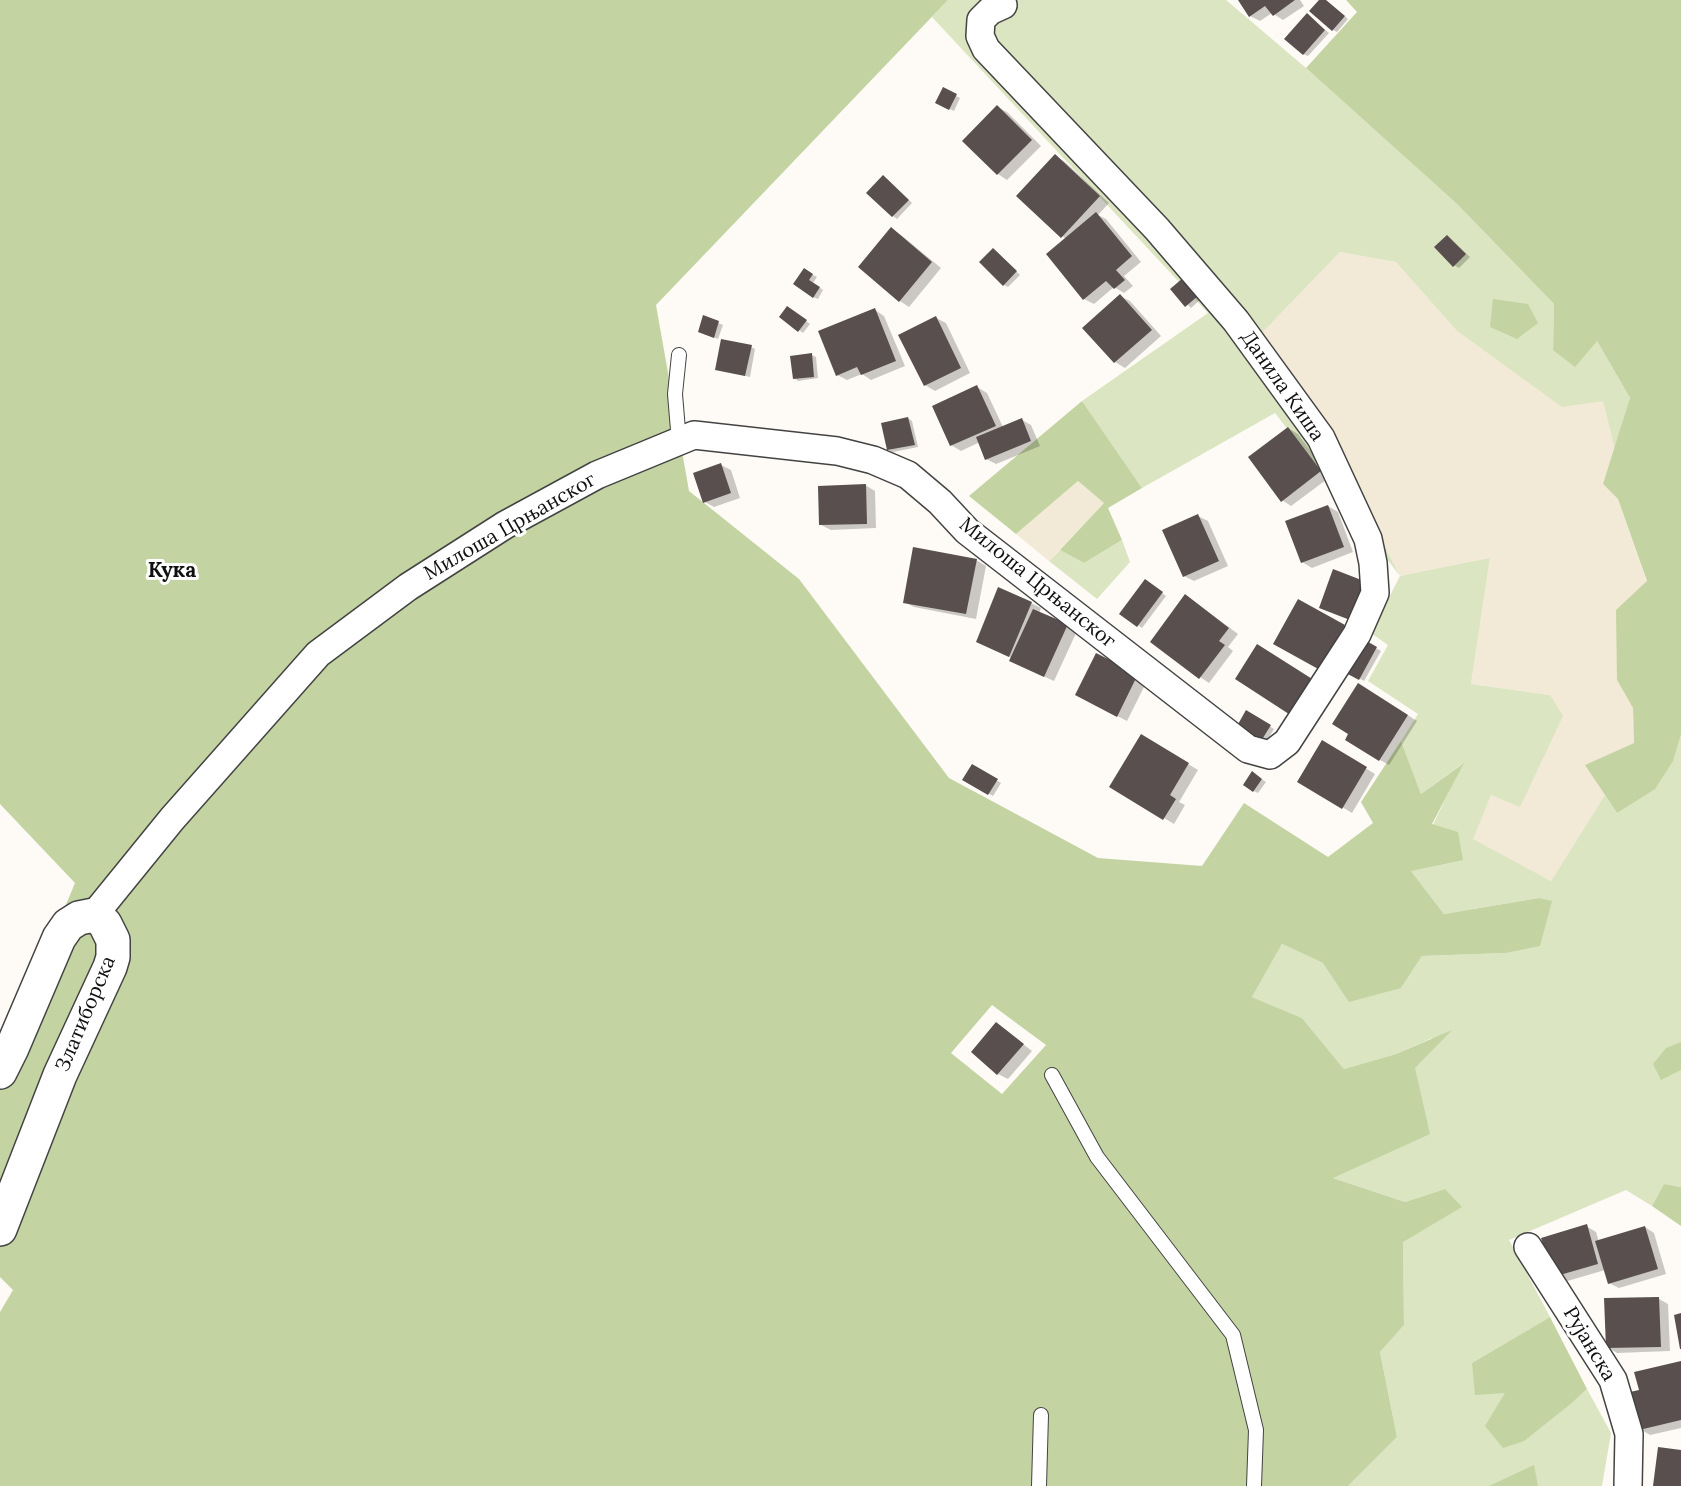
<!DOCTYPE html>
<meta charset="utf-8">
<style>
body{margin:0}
canvas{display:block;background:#fefaf5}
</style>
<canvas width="1681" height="1486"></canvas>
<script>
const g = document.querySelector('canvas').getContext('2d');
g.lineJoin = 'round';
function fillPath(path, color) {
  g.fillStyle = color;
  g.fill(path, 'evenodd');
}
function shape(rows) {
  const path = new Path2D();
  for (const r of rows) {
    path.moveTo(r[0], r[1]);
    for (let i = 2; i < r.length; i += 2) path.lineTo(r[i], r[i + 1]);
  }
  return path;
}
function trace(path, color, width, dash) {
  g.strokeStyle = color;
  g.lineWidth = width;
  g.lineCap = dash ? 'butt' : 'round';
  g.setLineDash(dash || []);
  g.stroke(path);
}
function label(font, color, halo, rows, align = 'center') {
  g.font = font + ' Lora,serif';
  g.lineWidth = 6;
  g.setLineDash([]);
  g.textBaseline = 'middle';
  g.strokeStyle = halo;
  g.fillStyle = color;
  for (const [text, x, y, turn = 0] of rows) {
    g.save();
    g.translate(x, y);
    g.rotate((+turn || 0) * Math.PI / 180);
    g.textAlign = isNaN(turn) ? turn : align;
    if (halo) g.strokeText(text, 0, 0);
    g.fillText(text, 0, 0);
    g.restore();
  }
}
const farmland = shape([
 [1340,252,1396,262,1456,330,1603,400,1615,450,1603,484,1618,499,1647,582,1617,680,1633,708,1634,743,1586,765,1605,795,1551,881,1472,839,1491,795,1520,806,1550,695,1471,684,1490,559,1400,576,1331,441,1257,338],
 [1078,481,1104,503,1049,561,1016,534]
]);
const green = shape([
 [948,0,1226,0,1306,68,1457,204,1554,304,1553,350,1597,341,1630,398,1615,450,1603,401,1562,407,1456,330,1396,262,1340,252,1257,338,1331,441,1400,576,1490,558,1471,684,1550,695,1563,716,1520,807,1491,795,1473,839,1551,881,1605,795,1617,813,1681,732,1681,1187,1664,1184,1652,1206,1626,1190,1509,1240,1550,1317,1472,1363,1506,1393,1573,1402,1587,1389,1611,1433,1602,1486,1348,1486,1397,1437,1380,1352,1404,1325,1403,1242,1445,1189,1405,1202,1333,1178,1415,1067,1432,1038,1396,1054,1344,1069,1302,1018,1252,997,1282,944,1323,963,1401,988,1422,956,1505,953,1551,902,1539,898,1444,914,1411,871,1462,764,1421,794,1401,741,1418,714,1368,681,1388,645,1371,633,1400,576,1275,413,1142,488,1082,401,1208,313,932,17],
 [1122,540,1130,562,1097,599,1049,561,1060,550,1084,563]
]);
const forest = shape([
 [0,0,948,0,656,305,689,491,799,579,949,778,1098,858,1202,866,1244,803,1328,857,1373,823,1361,802,1401,741,1421,794,1464,763,1432,824,1458,832,1463,860,1411,871,1444,914,1539,898,1552,901,1540,946,1505,953,1422,956,1401,988,1349,1002,1323,963,1282,944,1252,997,1302,1018,1344,1069,1396,1054,1452,1030,1415,1068,1430,1134,1333,1178,1405,1202,1445,1189,1462,1207,1403,1242,1404,1325,1380,1352,1397,1437,1348,1486,0,1486,0,1312,13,1290,0,1277,0,1063,75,883,0,804],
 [992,1005,1046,1045,1002,1094,951,1053],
 [1346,0,1681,0,1681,734,1673,761,1655,789,1617,813,1585,765,1634,743,1633,708,1617,680,1616,610,1647,581,1618,499,1603,484,1630,398,1597,341,1575,367,1553,350,1554,304,1457,204,1306,68,1357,12],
 [1493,299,1528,304,1538,323,1517,339,1490,327],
 [1082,401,1142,488,1108,508,1122,540,1084,563,1060,550,1104,503,1078,481,1016,534,969,496],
 [1681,1042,1681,1070,1661,1080,1653,1064,1666,1048],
 [1664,1184,1681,1187,1681,1226,1652,1206],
 [1550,1317,1587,1389,1573,1402,1524,1441,1503,1448,1485,1426,1505,1393,1475,1395,1472,1363],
 [1534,1465,1538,1486,1489,1486]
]);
const shadow = shape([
 [1240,0,1300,0,1304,6,1283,20,1272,13,1260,21,1250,16],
 [1321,0,1327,1,1348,19,1337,32,1333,30],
 [1311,18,1329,33,1308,56,1303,54],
 [943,89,960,98,954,111,937,103],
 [997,107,1007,112,1041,146,1007,180,998,174],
 [1055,156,1065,162,1109,203,1098,215,1106,219,1141,262,1124,276,1133,286,1124,293,1114,287,1094,304,1084,299,1066,239,1018,196],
 [887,179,912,203,897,219,893,216],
 [891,229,901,235,941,268,909,307,900,301],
 [1448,237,1470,257,1459,268,1454,265],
 [997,252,1020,275,1008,287,1004,285],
 [804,270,817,277,813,283,823,290,818,299,813,297],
 [1183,280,1201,299,1191,308,1172,289],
 [1120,296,1130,301,1161,336,1125,368,1115,362,1084,328],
 [792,310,810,324,803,333,799,330],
 [875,310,884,316,905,366,871,380,862,374,847,380,837,375],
 [704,317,723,325,718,339,704,334],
 [936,318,946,323,970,373,935,391,925,385],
 [751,347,755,349,750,377,716,369],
 [811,355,816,357,818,378,798,381,794,378],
 [977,387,987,393,1003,427,1022,420,1031,425,1040,446,996,464,986,459,980,442,961,451,951,445],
 [908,418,912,421,918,447,893,452,888,450],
 [1288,428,1298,434,1330,477,1291,506,1282,500],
 [721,465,731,470,740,498,714,507,705,502],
 [865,485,875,491,876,528,831,530,821,525],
 [1328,506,1338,512,1353,552,1312,568,1302,562],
 [1198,516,1208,521,1228,566,1194,581,1184,576],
 [976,560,986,566,976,619,914,607,904,602],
 [1149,583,1166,596,1142,628,1121,613],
 [1195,602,1238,634,1228,647,1233,651,1209,683,1200,677],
 [1031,603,1041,608,1039,613,1077,631,1054,681,1021,666,1012,658,977,642],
 [1363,641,1381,651,1364,681,1346,671],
 [1097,655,1147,681,1127,721,1086,700],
 [1368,690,1417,721,1389,765,1380,760,1351,733],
 [1246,712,1274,729,1266,742,1239,725],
 [1141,736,1198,770,1179,802,1185,805,1174,824,1111,786],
 [1323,742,1375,774,1352,813,1299,781],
 [972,766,1001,783,993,796,964,779],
 [1257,776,1266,782,1258,793,1254,791],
 [997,1024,1032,1051,1008,1079,998,1074,973,1052],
 [1586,1226,1596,1232,1599,1242,1645,1227,1654,1233,1666,1274,1619,1288,1609,1283,1605,1270,1564,1282,1555,1276],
 [1659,1299,1668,1304,1670,1351,1617,1353,1607,1347],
 [1681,1362,1681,1428,1650,1435,1640,1429,1640,1391]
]);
const building = shape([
 [1238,0,1295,0,1273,16,1265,6,1249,17],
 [1319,0,1326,0,1345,16,1332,31,1309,11],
 [1307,13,1325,30,1303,55,1284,39],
 [943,87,957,94,949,110,935,103],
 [997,105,1032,140,997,175,962,141],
 [1055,154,1100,196,1061,238,1016,196],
 [883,175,909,200,892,217,866,193],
 [1096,212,1132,256,1116,270,1125,280,1114,289,1106,281,1083,300,1046,254],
 [891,227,932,262,899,302,858,267],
 [1447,235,1466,254,1453,267,1434,247],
 [993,248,1017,271,1003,286,979,262],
 [804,268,813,274,809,280,820,287,813,298,793,284],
 [1183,278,1198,296,1185,307,1170,289],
 [1120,294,1152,330,1114,363,1082,328],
 [787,306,807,320,798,332,779,317],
 [875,308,896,361,861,375,857,367,836,376,818,331],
 [703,315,719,321,714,338,698,332],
 [936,316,961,368,924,386,898,335],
 [721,339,752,345,745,376,715,370],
 [812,353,814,377,793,379,790,356],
 [977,385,996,426,950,446,932,406],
 [908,417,915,445,887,450,881,423],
 [1022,418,1031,441,985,460,976,437],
 [1288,427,1321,471,1281,502,1248,457],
 [721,463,731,493,703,503,693,473],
 [866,484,867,524,819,525,818,486],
 [1328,505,1344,547,1301,563,1285,521],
 [1198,514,1219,561,1183,577,1162,530],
 [913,547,977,559,966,614,903,603],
 [1333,569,1364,581,1350,620,1319,608],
 [1145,579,1163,592,1137,627,1119,614],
 [998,587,1032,602,1009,657,976,642],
 [1185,594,1229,628,1219,641,1225,645,1199,679,1150,642],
 [1298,599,1345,625,1320,670,1273,644],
 [1033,609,1068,624,1044,677,1009,661],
 [1363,639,1377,647,1359,680,1344,672],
 [1257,644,1317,682,1295,718,1235,679],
 [1096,653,1138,674,1117,717,1075,695],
 [1358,683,1408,715,1379,761,1345,740,1348,734,1332,724],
 [1246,710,1271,725,1261,741,1237,726],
 [1141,734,1189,763,1170,795,1176,799,1163,820,1109,787],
 [1322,740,1367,767,1342,809,1297,782],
 [972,764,998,779,988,795,962,780],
 [1252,771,1262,779,1253,792,1243,785],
 [996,1022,1024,1044,997,1075,971,1052],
 [1587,1224,1598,1264,1553,1277,1541,1238],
 [1645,1226,1658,1269,1608,1284,1595,1241],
 [1659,1297,1661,1347,1606,1348,1604,1298],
 [1681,1313,1681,1349,1680,1349,1674,1315],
 [1681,1361,1681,1420,1639,1430,1630,1392,1639,1390,1634,1372],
 [1658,1447,1681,1450,1681,1486,1653,1486]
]);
const service = shape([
 [679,355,675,394,679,442],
 [1052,1075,1097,1157,1233,1335,1256,1430,1254,1486],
 [1039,1486,1041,1415]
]);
const minor = shape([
 [94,915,172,819,318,654,408,587,505,525,597,475,694,435,837,451,873,460,908,475,940,502,967,531,1248,749,1270,755,1287,742,1357,634,1375,593,1373,563,1368,539,1321,438,1236,321,1157,229,986,49,980,36,981,20,990,11,1003,5],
 [1528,1247,1613,1380,1629,1434,1628,1486]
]);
const tertiary = shape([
 [0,1072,12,1048,59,938,68,925,79,918,94,915,100,919,105,924,113,940,113,957,110,967,60,1075,0,1229]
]);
const streetNames = [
 ["Данила Киша",1282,386,55],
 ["Милоша Црњанског",510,527,-30],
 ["Милоша Црњанског",1037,583,39],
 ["Златиборска",86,1014,-67],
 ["Рујанска",1589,1344,59]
];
const neighbourhoodNames = [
 ["Кука",172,571]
];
fillPath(farmland, '#f2ead6');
fillPath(green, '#dbe5c1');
fillPath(forest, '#c3d4a2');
fillPath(shadow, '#0003');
fillPath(building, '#584f4e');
trace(service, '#434343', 16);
trace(minor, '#434343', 30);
trace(tertiary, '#434343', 36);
trace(service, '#fff', 14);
trace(minor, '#fff', 27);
trace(tertiary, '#fff', 33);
label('20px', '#101010', '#fff', streetNames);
label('bold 21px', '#101010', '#fff', neighbourhoodNames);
</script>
